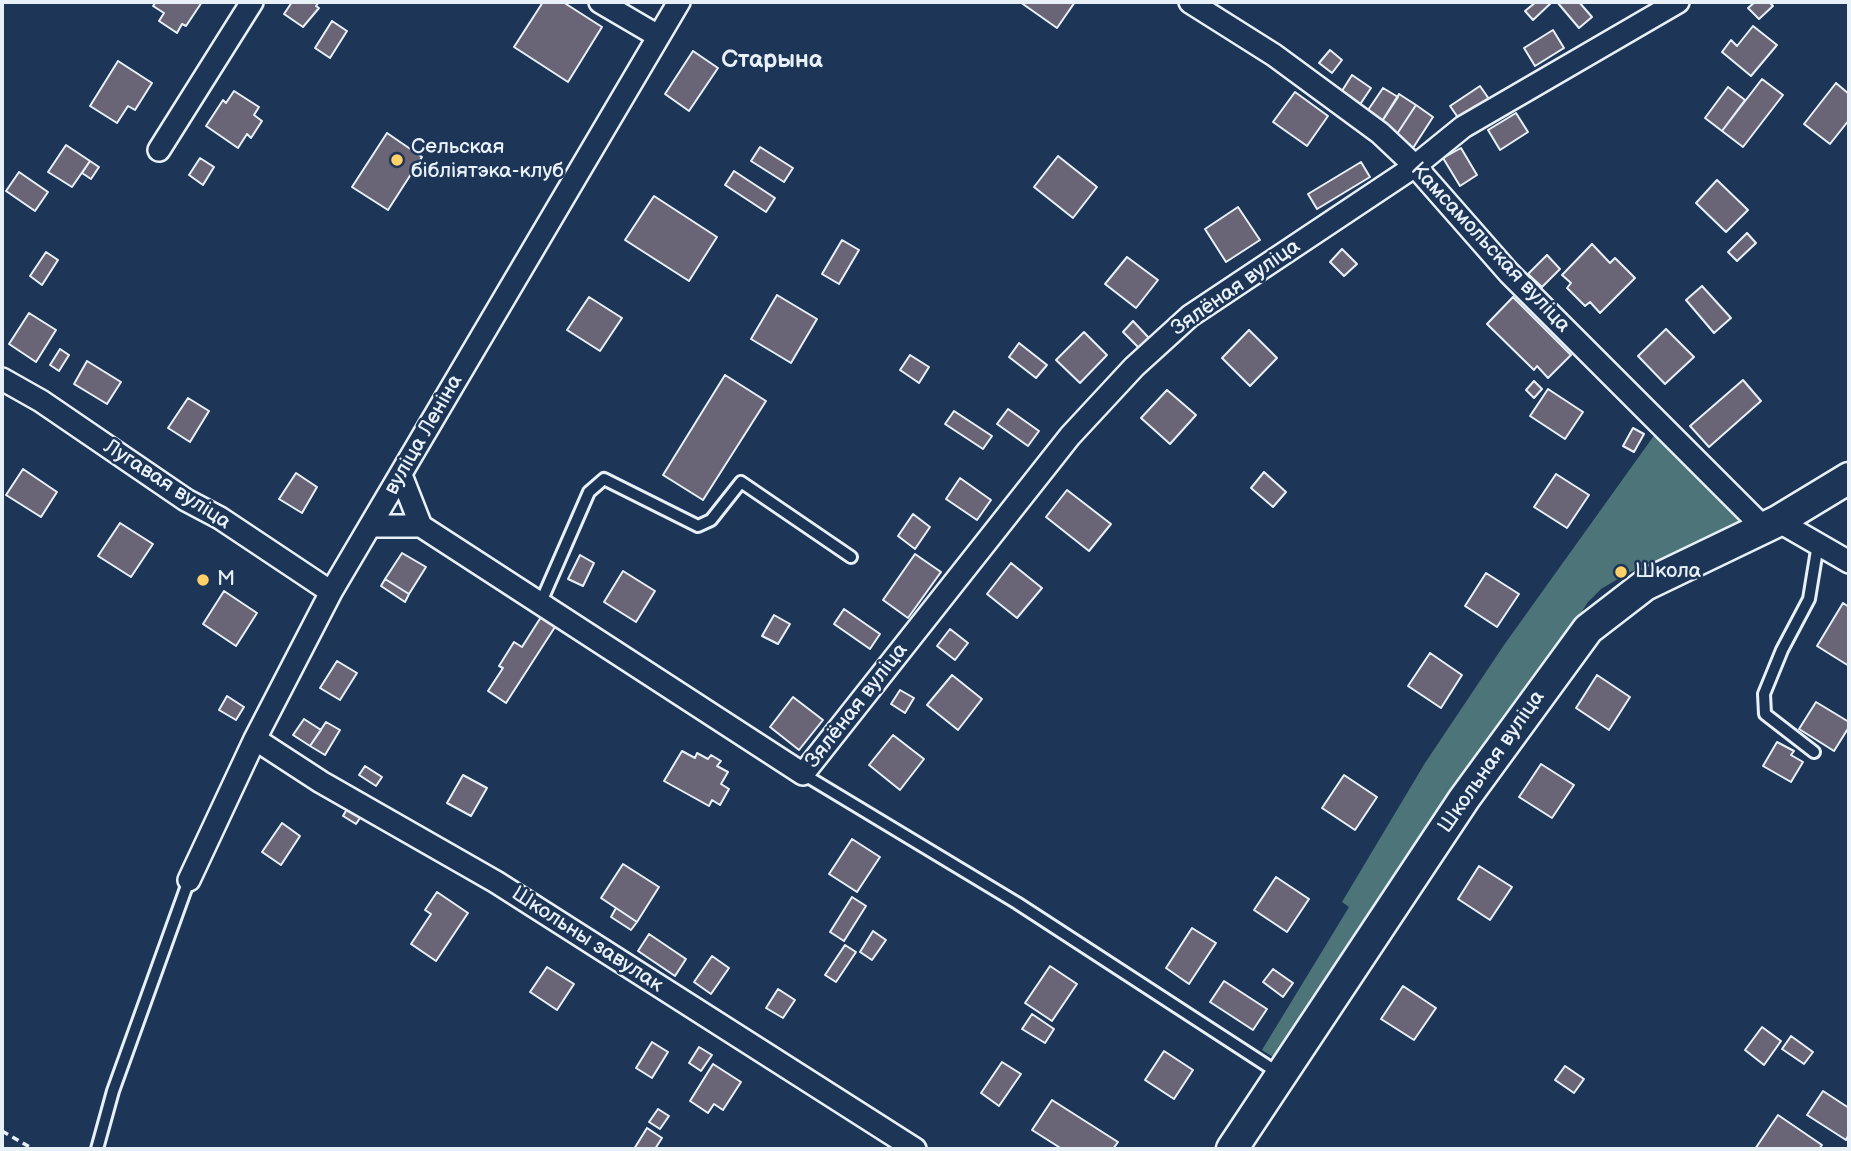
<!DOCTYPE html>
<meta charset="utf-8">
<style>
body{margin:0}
#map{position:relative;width:1851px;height:1151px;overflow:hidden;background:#1d3557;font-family:"Balsamiq Sans",sans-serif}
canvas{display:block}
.frame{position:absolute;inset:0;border:4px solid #e8f1f8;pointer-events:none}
</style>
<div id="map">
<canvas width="1851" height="1151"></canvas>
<div class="frame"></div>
</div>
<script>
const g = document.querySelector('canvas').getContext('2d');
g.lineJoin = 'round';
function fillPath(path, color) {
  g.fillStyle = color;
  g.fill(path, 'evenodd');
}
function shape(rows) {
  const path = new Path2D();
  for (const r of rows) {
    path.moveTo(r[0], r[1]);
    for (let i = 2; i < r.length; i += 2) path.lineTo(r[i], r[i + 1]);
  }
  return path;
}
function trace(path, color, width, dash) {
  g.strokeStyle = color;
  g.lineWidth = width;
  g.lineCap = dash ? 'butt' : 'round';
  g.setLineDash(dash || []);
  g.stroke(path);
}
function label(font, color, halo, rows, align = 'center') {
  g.font = font + ' "Balsamiq Sans",sans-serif';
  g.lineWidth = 5;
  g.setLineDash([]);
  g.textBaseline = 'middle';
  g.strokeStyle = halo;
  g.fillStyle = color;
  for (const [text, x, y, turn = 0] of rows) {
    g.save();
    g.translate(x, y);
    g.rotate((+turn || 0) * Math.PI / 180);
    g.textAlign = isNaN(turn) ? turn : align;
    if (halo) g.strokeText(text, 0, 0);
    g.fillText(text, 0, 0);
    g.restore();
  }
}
const green = shape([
 [1658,430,1742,518,1741,523,1736,529,1628,573,1601,589,1588,602,1284,1064,1262,1050,1349,907,1342,902,1425,763,1504,645]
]);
const building = shape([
 [156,2,202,2,186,26,182,24,177,33,159,21,164,13,153,6,156,2],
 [292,2,319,2,316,6,319,8,303,27,284,14,292,2],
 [543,2,563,2,602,27,568,82,514,47,543,2],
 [1020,2,1075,2,1057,28,1020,2],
 [1536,2,1551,3,1533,20,1525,11,1536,2],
 [1557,2,1579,2,1592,17,1579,28,1557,2],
 [1755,2,1769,2,1773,6,1759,19,1748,8,1755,2],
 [332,21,347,31,330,58,315,48,332,21],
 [1753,26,1777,45,1751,76,1722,52,1731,40,1737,46,1753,26],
 [1553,30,1564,48,1535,66,1524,48,1553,30],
 [1330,50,1342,60,1332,73,1319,63,1330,50],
 [693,51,718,68,689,111,665,94,693,51],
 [118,61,152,83,135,110,128,106,117,123,90,106,118,61],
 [1352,75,1371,88,1359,106,1340,94,1352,75],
 [1762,79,1783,95,1743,147,1722,131,1762,79],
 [1836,83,1849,94,1849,120,1830,144,1804,124,1836,83],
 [1480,86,1489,99,1459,119,1450,106,1480,86],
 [1728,87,1745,100,1722,131,1705,118,1728,87],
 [1383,88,1398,97,1379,126,1364,116,1383,88],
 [234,91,259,107,254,115,262,121,251,138,247,134,238,148,206,126,223,100,226,103,234,91],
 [1295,92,1328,116,1307,146,1273,122,1295,92],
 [1399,94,1416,105,1395,137,1379,126,1399,94],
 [1416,105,1433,117,1413,148,1395,137,1416,105],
 [1516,113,1528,132,1500,150,1488,130,1516,113],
 [387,133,422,157,388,210,352,187,387,133],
 [66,145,90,161,72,187,48,172,66,145],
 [760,147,793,168,784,182,751,161,760,147],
 [1461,148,1477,175,1460,186,1443,158,1461,148],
 [1058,156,1097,187,1073,218,1034,187,1058,156],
 [200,158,214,167,203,185,189,175,200,158],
 [90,161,99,167,91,179,82,173,90,161],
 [1361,162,1370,177,1317,209,1308,194,1361,162],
 [734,171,775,198,766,212,725,185,734,171],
 [19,172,48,192,35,211,6,191,19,172],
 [1717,180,1748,210,1726,232,1696,203,1717,180],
 [654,196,717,237,689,281,625,240,654,196],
 [1238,207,1260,240,1226,262,1205,229,1238,207],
 [1747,233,1756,243,1737,261,1728,252,1747,233],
 [842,240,859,250,839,284,822,274,842,240],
 [1592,244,1610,263,1615,258,1635,278,1600,313,1590,302,1585,306,1567,288,1571,283,1562,275,1592,244],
 [1342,249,1357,264,1344,276,1330,262,1342,249],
 [46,252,58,260,42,285,30,276,46,252],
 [1547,255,1560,269,1542,287,1528,274,1547,255],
 [1127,257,1158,280,1136,308,1105,284,1127,257],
 [1702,286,1731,318,1714,333,1686,300,1702,286],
 [777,295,817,319,791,363,751,339,777,295],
 [589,297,622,318,600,351,567,330,589,297],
 [1513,297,1571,355,1548,378,1537,366,1534,370,1487,324,1513,297],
 [29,313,56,330,36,362,9,344,29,313],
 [1133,321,1149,338,1139,348,1123,332,1133,321],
 [1666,329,1694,357,1665,384,1638,356,1666,329],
 [1249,330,1277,358,1250,386,1222,358,1249,330],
 [1084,332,1107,355,1080,383,1056,360,1084,332],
 [1019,343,1047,365,1036,378,1009,357,1019,343],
 [60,349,69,355,59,371,50,365,60,349],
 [910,355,929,367,919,383,900,370,910,355],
 [87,361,121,382,107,404,74,384,87,361],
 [725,375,766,401,703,500,663,475,725,375],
 [1743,380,1761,401,1709,447,1690,426,1743,380],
 [1534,381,1542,389,1534,398,1526,390,1534,381],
 [1548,389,1583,412,1565,439,1530,416,1548,389],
 [1167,390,1196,415,1170,444,1141,418,1167,390],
 [188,398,209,411,190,442,168,428,188,398],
 [1008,409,1039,431,1028,446,997,424,1008,409],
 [954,411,992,436,983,449,945,424,954,411],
 [1633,428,1644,434,1634,452,1623,446,1633,428],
 [23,469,57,492,41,517,6,495,23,469],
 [1264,472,1286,492,1273,507,1251,488,1264,472],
 [296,473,317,487,302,513,279,499,296,473],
 [1556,474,1589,495,1567,528,1534,507,1556,474],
 [960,478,991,500,977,520,946,499,960,478],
 [1067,490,1111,524,1089,551,1046,517,1067,490],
 [913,514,930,527,915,549,898,536,913,514],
 [120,523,153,544,131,577,98,556,120,523],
 [402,553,426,567,409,594,385,579,402,553],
 [915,554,941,572,908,618,883,600,915,554],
 [580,555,594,563,583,586,568,579,580,555],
 [1011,563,1042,588,1017,618,987,594,1011,563],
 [623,571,655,591,636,622,604,602,623,571],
 [1486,573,1519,594,1497,627,1465,606,1486,573],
 [385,579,409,594,405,602,381,586,385,579],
 [224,591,257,613,236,646,203,624,224,591],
 [1843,603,1849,607,1849,666,1817,646,1843,603],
 [844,609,880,634,870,649,834,624,844,609],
 [774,615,790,624,778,644,762,636,774,615],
 [541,617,555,627,506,703,488,691,503,668,499,666,514,642,522,647,541,617],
 [950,629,968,643,955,660,937,646,950,629],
 [1430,653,1462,675,1441,708,1408,686,1430,653],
 [337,661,357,673,340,700,320,688,337,661],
 [952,675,982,699,958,730,927,705,952,675],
 [1597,675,1630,697,1609,730,1576,708,1597,675],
 [900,690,914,698,905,713,891,704,900,690],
 [227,696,244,707,236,720,219,710,227,696],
 [793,697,823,720,799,750,770,727,793,697],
 [1816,702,1849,722,1849,727,1834,751,1799,729,1816,702],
 [304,719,321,730,310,746,293,735,304,719],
 [326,722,340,730,325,755,310,746,326,722],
 [893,735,924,759,900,790,869,765,893,735],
 [1777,742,1794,751,1791,755,1803,762,1791,782,1763,766,1777,742],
 [682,751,695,758,697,753,708,759,711,755,721,761,717,766,728,772,721,784,729,789,720,805,712,800,709,806,664,781,682,751],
 [1541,764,1574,785,1552,818,1519,797,1541,764],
 [365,766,382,777,376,786,359,775,365,766],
 [463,775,487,788,471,816,447,803,463,775],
 [1344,775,1377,797,1355,830,1322,808,1344,775],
 [347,809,360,818,356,824,343,816,347,809],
 [282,823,300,836,281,865,262,852,282,823],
 [852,839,880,857,857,892,829,874,852,839],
 [623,864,659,887,637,922,601,898,623,864],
 [1479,866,1512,887,1490,920,1458,899,1479,866],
 [1276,877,1309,899,1287,932,1254,910,1276,877],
 [437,892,468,913,436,961,411,944,431,914,425,910,437,892],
 [852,897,866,906,844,941,830,932,852,897],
 [616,908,637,922,631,930,611,917,616,908],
 [1192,928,1216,943,1189,984,1166,968,1192,928],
 [873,931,886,940,872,960,860,952,873,931],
 [649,934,686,959,675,976,638,951,649,934],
 [845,945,856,952,836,982,825,975,845,945],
 [712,956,729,968,711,994,694,982,712,956],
 [1050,966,1077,984,1052,1021,1025,1003,1050,966],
 [547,967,574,984,557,1010,530,992,547,967],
 [1273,969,1293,983,1283,997,1263,982,1273,969],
 [1224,981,1267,1009,1253,1030,1210,1002,1224,981],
 [1403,986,1436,1008,1414,1040,1381,1019,1403,986],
 [778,989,795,1000,783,1018,766,1008,778,989],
 [1032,1014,1054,1029,1045,1043,1022,1029,1032,1014],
 [1762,1027,1781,1041,1764,1065,1745,1050,1762,1027],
 [1791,1036,1813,1052,1804,1064,1782,1049,1791,1036],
 [652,1042,668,1052,652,1078,636,1068,652,1042],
 [699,1047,712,1055,701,1071,689,1063,699,1047],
 [1164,1051,1193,1070,1174,1099,1145,1080,1164,1051],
 [1002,1062,1021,1074,999,1106,981,1093,1002,1062],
 [713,1064,741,1082,723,1110,714,1104,708,1113,690,1101,713,1064],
 [1565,1066,1584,1079,1574,1093,1555,1080,1565,1066],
 [1823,1091,1849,1108,1849,1134,1846,1140,1807,1115,1823,1091],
 [1052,1100,1118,1142,1113,1149,1062,1149,1032,1130,1052,1100],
 [658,1109,669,1116,660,1129,649,1122,658,1109],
 [1778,1115,1822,1145,1819,1149,1755,1149,1778,1115],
 [647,1128,662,1138,655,1149,634,1149,647,1128]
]);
const path = shape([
 [2,1131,33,1149]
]);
const lane = shape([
 [541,602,589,492,604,479,698,526,711,520,741,482,851,557],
 [1814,752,1765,714,1764,694,1782,650,1809,599,1818,544],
 [803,774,1017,903,1280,1074],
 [97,1149,113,1091,189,880]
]);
const street = shape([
 [600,2,658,36],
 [1190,2,1274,55,1380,133,1415,166,1509,273,1763,527],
 [159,150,252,2],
 [2,379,41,401,186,500,220,518,331,592],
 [401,475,421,526,803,774,1070,436,1134,367,1190,316,1415,166,1463,127,1678,2],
 [1778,521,1849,562],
 [370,526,421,526],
 [255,739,321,782,496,882,915,1149],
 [189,880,255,739,331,592,679,2]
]);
const secondary = shape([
 [1232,1149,1464,799,1588,629,1645,585,1778,521,1849,478]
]);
const markers = [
 [397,160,7,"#ffd166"],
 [1621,572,7,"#ffd166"],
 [203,580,7,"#ffd166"]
];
const poiNames = [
 ["Сельская",411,148],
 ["бібліятэка-клуб",411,172],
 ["Школа",1635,572],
 ["M",217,580]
];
const streetNames = [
 ["Камсамольская вуліца",1490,248,47],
 ["Зялёная вуліца",1236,288,-35],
 ["вуліца Леніна",424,435,-60],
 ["Лугавая вуліца",167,485,33],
 ["Зялёная вуліца",857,706,-52],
 ["Школьная вуліца",1492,762,-55],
 ["Школьны завулак",587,940,33]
];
const quarterNames = [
 ["Старына",772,61]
];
fillPath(green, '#4d7579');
fillPath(building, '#6a6576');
trace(building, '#e8f1f8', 2);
trace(lane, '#e8f1f8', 16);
trace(street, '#e8f1f8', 26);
trace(secondary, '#e8f1f8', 35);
trace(path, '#e8f1f8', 3.5, [7, 5]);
trace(lane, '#1d3557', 10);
trace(street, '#1d3557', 21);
trace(secondary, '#1d3557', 30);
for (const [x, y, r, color] of markers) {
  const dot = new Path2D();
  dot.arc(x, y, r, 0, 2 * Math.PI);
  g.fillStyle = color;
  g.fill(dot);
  trace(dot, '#1d3557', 2.5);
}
label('21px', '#e8f1f8', '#1d3557', poiNames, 'left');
label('21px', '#e8f1f8', '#1d3557', streetNames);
label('bold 24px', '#e8f1f8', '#1d3557', quarterNames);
</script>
